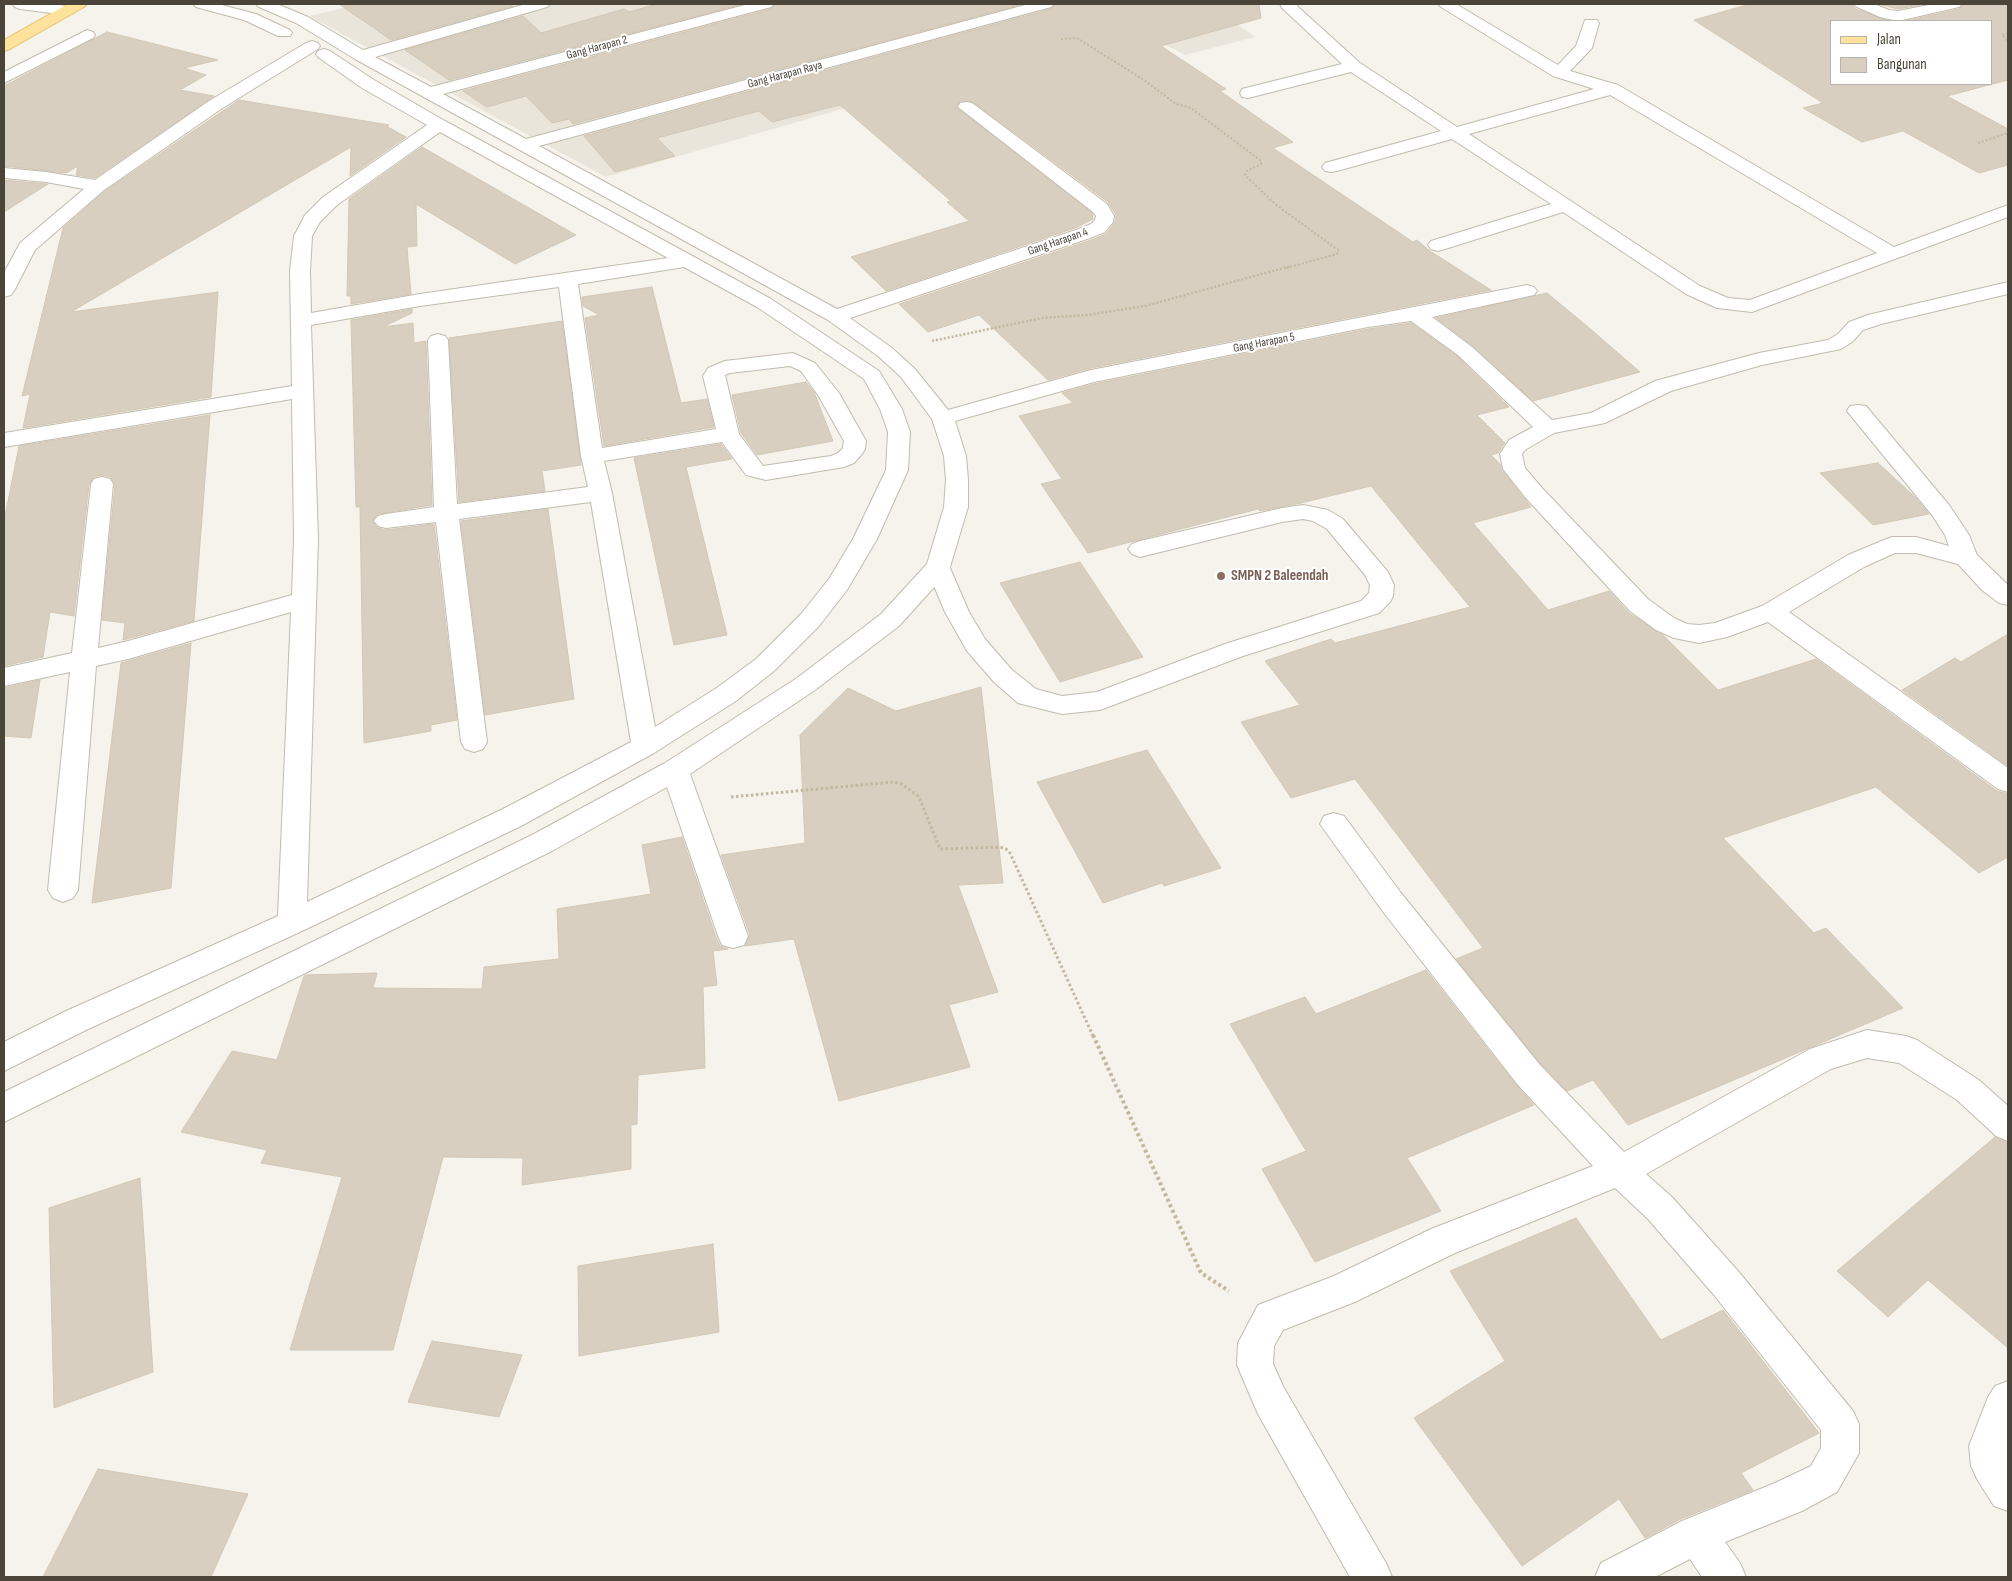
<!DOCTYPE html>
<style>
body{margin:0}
#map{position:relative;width:2012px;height:1581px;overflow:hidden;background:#f6f3ec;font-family:"Sofia Sans Condensed",sans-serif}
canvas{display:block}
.frame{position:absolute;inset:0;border:5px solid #4b4439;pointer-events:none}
.legend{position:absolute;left:1830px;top:20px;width:162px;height:65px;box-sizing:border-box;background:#fff;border:1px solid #b7b4b0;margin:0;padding:6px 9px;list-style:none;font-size:15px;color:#4b4439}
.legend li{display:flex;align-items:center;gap:10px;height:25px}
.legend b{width:25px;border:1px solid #b7b4b0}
</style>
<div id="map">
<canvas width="2012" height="1581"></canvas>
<div class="frame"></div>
<ul class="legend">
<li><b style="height:6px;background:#ffe39c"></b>Jalan</li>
<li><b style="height:14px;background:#d8cfc1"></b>Bangunan</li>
</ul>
</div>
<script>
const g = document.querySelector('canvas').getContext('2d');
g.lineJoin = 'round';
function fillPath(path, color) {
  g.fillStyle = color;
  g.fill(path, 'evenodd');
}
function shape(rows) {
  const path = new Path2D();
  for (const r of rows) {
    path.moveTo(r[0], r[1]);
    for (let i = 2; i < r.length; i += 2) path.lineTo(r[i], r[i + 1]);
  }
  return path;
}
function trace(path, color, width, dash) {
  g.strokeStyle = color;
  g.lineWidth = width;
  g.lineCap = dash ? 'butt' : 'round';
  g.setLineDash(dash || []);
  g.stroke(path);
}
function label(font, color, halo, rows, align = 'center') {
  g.font = font + ' "Sofia Sans Condensed",sans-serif';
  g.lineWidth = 4;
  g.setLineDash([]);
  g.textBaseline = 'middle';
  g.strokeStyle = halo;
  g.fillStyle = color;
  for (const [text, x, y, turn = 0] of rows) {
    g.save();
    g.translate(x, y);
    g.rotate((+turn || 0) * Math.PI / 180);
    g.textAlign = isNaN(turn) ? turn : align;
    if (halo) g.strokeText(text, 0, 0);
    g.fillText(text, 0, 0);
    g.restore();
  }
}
const residential = shape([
 [360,4,1230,4,1215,8,1255,37,1185,55,1131,26,606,177,309,16]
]);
const building = shape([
 [339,4,510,4,513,6,391,40,339,4],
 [657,4,743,4,449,80,405,50,523,16,541,33,624,9,629,12,657,4],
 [776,4,1023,4,573,124,569,119,552,123,526,96,487,107,463,91,771,9,776,4],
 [1056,4,1259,4,1261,18,1161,46,1226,89,1220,91,1293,142,1273,148,1413,242,1417,240,1430,251,1491,290,1091,368,1048,380,979,315,928,332,899,304,1091,240,1106,234,1115,222,1116,215,1108,202,973,102,960,101,956,107,1092,213,1093,219,1075,228,886,291,851,257,969,221,947,202,951,201,840,105,772,122,759,111,657,138,675,156,615,172,584,136,1051,9,1056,4],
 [1750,4,1852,4,1856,9,1890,21,1831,21,1831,84,1991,84,1991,21,1905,21,1959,9,1964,4,2008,4,2008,80,1947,96,2008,129,2008,165,1979,173,1903,131,1862,142,1803,108,1823,103,1694,20,1750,4],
 [1878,4,1925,4,1898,9,1878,4],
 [107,32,218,60,184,68,206,75,180,90,214,96,95,178,76,175,78,166,66,173,4,166,4,86,107,32],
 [239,100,389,125,386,126,406,137,350,176,351,147,71,312,218,292,211,397,23,428,30,394,22,396,63,228,105,191,239,100],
 [422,147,503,193,576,235,515,264,416,204,417,246,407,247,411,294,351,304,351,296,347,296,349,199,422,147],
 [4,180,46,184,48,184,4,212,4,180],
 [652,287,681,403,707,399,714,427,604,446,585,318,599,315,583,306,582,297,652,287],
 [1547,293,1588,327,1640,372,1533,401,1473,346,1436,318,1547,293],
 [412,309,412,313,383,327,413,323,414,343,426,341,432,505,378,514,372,521,378,528,386,530,434,524,457,720,431,725,431,731,364,743,360,507,356,507,351,320,412,309],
 [562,321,581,465,542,471,545,491,459,502,449,338,562,321],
 [1411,323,1457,356,1509,407,1477,415,1505,443,1498,453,1491,455,1500,464,1502,470,1531,507,1473,523,1548,610,1609,591,1629,613,1663,635,1718,690,1816,659,1997,791,2008,794,2008,857,1979,873,1876,787,1723,838,1814,933,1826,928,1903,1008,1628,1125,1593,1080,1567,1091,1541,1064,1456,959,1483,948,1355,779,1291,798,1241,722,1300,705,1265,661,1331,639,1335,643,1470,607,1371,486,1301,503,1260,511,1258,509,1088,553,1041,484,1062,479,1019,416,1073,403,1062,393,1094,384,1368,329,1411,323],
 [806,382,814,392,833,441,757,455,741,433,732,395,806,382],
 [210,415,194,621,123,640,125,623,102,620,115,484,110,477,102,475,94,477,89,484,74,616,50,612,43,657,4,666,4,521,19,446,210,415],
 [721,444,732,459,686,467,727,635,674,645,634,458,721,444],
 [1878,463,1915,497,1929,514,1873,525,1820,473,1878,463],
 [548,509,574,699,485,715,461,521,548,509],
 [1080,562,1143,657,1060,682,1000,583,1080,562],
 [2008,634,2008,766,1902,690,1955,658,1961,662,2008,634],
 [191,643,171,888,92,903,121,663,191,643],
 [40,680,31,738,4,736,4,688,40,680],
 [981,687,1003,883,958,885,998,992,949,1005,970,1067,839,1101,794,939,745,946,750,935,721,855,805,843,800,735,848,688,896,711,981,687],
 [1147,750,1221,868,1164,886,1162,883,1103,903,1037,782,1147,750],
 [682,837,716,937,720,946,728,949,713,951,717,985,703,987,705,1068,638,1075,637,1124,631,1125,631,1169,522,1185,523,1158,443,1157,393,1350,290,1350,342,1177,261,1163,267,1150,181,1132,232,1051,277,1060,304,976,306,975,377,973,373,988,482,989,484,967,559,959,557,909,651,894,642,845,682,837],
 [1426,970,1517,1086,1534,1105,1407,1158,1441,1211,1315,1262,1262,1169,1306,1151,1230,1024,1305,997,1316,1014,1426,970],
 [1995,1137,2008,1143,2008,1348,1928,1280,1888,1317,1837,1271,1995,1137],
 [140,1178,153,1372,54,1408,49,1208,140,1178],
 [1576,1218,1661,1340,1723,1310,1819,1433,1741,1473,1753,1490,1681,1519,1645,1538,1619,1499,1522,1566,1414,1418,1505,1361,1450,1271,1576,1218],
 [713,1244,719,1332,579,1356,578,1266,713,1244],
 [432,1341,522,1355,499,1417,408,1402,432,1341],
 [98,1469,248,1494,211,1577,43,1577,98,1469]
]);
const pathFar3 = shape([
 [2008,33,2002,35,2008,41],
 [1061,39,1077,38,1144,80,1176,104,1191,108,1261,161,1261,164,1247,171,1245,175,1275,204,1338,250,1337,254,1286,268],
 [1978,143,2008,133]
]);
const pathFar2 = shape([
 [932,341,1042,318,1087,315,1145,306,1291,266]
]);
const pathFar1 = shape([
 [731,797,893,782,902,784,919,797,940,849,1000,847,1006,849,1010,853,1093,1036]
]);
const path = shape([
 [1093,1035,1201,1273,1229,1291]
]);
const service = shape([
 [1303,505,1328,510,1343,519,1388,572,1394,585,1393,596,1390,602,1379,613,1243,656,1100,710,1062,714,1018,703,994,682,967,651,945,612,926,567,929,561,938,559,947,561,969,612,985,639,1012,670,1036,689,1062,696,1097,692,1225,644,1361,601,1369,593,1370,585,1365,575,1327,529,1313,521,1303,519,1282,522,1140,557,1132,554,1128,549,1132,544,1140,541,1282,508,1303,505]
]);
const minor = shape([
 [12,4,54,4,72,7,75,10,72,13,67,15,20,9,15,7,12,4],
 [193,4,218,4,256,14,290,30,292,33,290,36,278,36,244,20,196,7,193,4],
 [256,4,277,4,308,17,363,50,526,4,550,4,547,7,375,57,431,87,749,4,774,4,771,7,443,94,526,139,1029,4,1054,4,1051,7,539,146,837,309,1076,230,1091,224,1095,220,1096,216,1093,212,958,107,960,103,966,102,972,103,1107,204,1114,216,1113,222,1105,232,1090,238,850,318,892,348,915,369,948,410,1091,370,1527,285,1534,287,1537,291,1534,295,1432,317,1472,347,1552,420,1591,413,1655,381,1759,353,1828,340,1838,334,1849,322,1868,315,2008,282,2008,294,1881,324,1863,330,1852,342,1841,349,1762,365,1671,391,1605,423,1554,433,1525,450,1522,454,1525,468,1542,488,1648,599,1674,618,1687,624,1699,625,1715,623,1762,606,1848,555,1884,540,1892,537,1916,537,1949,546,1945,535,1932,515,1847,411,1850,406,1858,405,1866,406,1949,505,1969,535,1977,555,2008,585,2008,605,1999,603,1982,590,1958,564,1916,553,1895,553,1864,567,1789,612,2008,768,2008,792,1998,789,1768,622,1727,637,1699,643,1674,638,1656,630,1630,611,1526,498,1503,469,1500,454,1509,440,1533,427,1458,355,1411,321,1368,327,1094,382,955,421,966,456,968,480,968,507,950,567,947,573,899,626,815,690,690,774,748,936,744,945,733,948,722,945,718,936,667,787,552,851,4,1122,4,1092,532,835,665,763,797,678,881,614,927,564,944,507,946,480,944,456,932,419,901,377,878,356,828,320,355,59,296,23,259,7,256,4],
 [1280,4,1298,4,1297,6,1360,63,1457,127,1594,89,1553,76,1441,7,1438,4,1456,4,1558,65,1576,46,1585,20,1597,20,1599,23,1592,48,1570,71,1618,85,1894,247,2008,205,2008,217,1752,312,1717,308,1686,294,1563,212,1445,249,1438,251,1431,249,1428,245,1431,241,1551,204,1452,139,1337,171,1331,172,1325,171,1322,167,1325,163,1441,131,1351,72,1248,98,1242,97,1240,93,1242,89,1342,64,1282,8,1280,4],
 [1610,95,1877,253,1750,300,1728,298,1700,286,1469,134,1610,95],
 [1854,4,1874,4,1889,10,1898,11,1934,4,1962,4,1959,7,1898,21,1880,17,1857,7,1854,4],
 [87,30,93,32,95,35,93,38,4,83,4,72,87,30],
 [312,41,318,43,320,46,318,49,221,109,104,190,35,250,14,291,11,295,4,297,4,273,20,243,84,189,46,182,4,178,4,168,46,172,95,180,209,101,306,43,312,41],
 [324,49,330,51,374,80,445,121,771,299,879,371,902,409,910,432,908,470,877,539,847,590,819,626,774,671,736,701,654,753,521,826,302,931,86,1030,4,1071,4,1042,64,1012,278,916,291,612,128,659,96,666,78,890,73,898,63,902,53,898,48,890,70,672,4,686,4,668,72,653,91,484,94,479,102,477,110,479,113,484,98,648,128,641,292,595,294,539,292,399,4,447,4,433,292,386,290,271,294,236,305,215,323,197,427,125,362,88,318,57,316,54,318,51,324,49],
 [440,132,668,258,420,294,311,313,310,271,312,236,320,222,337,205,440,132],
 [684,267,757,307,864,379,880,409,888,432,886,470,853,539,829,579,801,614,756,659,718,687,655,727,612,493,604,461,722,442,746,475,766,480,844,467,854,463,862,454,865,449,866,441,839,393,815,363,793,353,725,361,708,368,703,376,716,429,602,448,578,284,684,267],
 [559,287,581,456,588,487,457,504,448,340,445,336,438,334,431,336,428,340,434,507,386,514,378,516,374,521,378,526,386,528,436,522,461,742,465,749,474,752,483,749,487,742,459,519,591,502,631,742,501,810,307,902,318,539,311,325,420,306,559,287],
 [790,366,801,371,818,395,844,441,843,448,838,453,831,456,763,466,739,434,725,375,730,373,790,366],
 [1334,813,1344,816,1401,893,1540,1065,1624,1152,1810,1049,1867,1030,1906,1036,1917,1040,1979,1080,2008,1106,2008,1141,1996,1136,1957,1100,1899,1063,1867,1058,1831,1069,1646,1174,1672,1197,1738,1271,1853,1411,1859,1424,1859,1453,1837,1492,1802,1511,1725,1542,1740,1563,1746,1577,1702,1577,1690,1559,1655,1577,1595,1577,1601,1563,1682,1521,1775,1483,1811,1466,1821,1448,1821,1430,1714,1295,1648,1219,1615,1188,1455,1253,1355,1302,1283,1330,1274,1346,1273,1364,1284,1388,1386,1563,1392,1577,1350,1577,1258,1414,1237,1365,1238,1343,1258,1305,1334,1276,1431,1229,1593,1166,1518,1085,1381,909,1320,824,1324,816,1334,813],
 [2008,1381,2007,1446,2008,1511,1994,1506,1977,1479,1971,1466,1969,1446,1988,1397,1995,1386,2008,1381]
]);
const primary = shape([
 [68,4,87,4,84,7,10,49,4,51,4,40,68,4]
]);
const markers = [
 [1221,576,5,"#8d6e63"]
];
const farStreetnames = [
 ["Gang Harapan 2",597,48,-15],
 ["Gang Harapan Raya",785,75,-15],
 ["Gang Harapan 4",1058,242,-19],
 ["Gang Harapan 5",1264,343,-11]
];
const educationNames = [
 ["SMPN 2 Baleendah",1231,576]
];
fillPath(residential, '#eae5da');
fillPath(building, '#d8cfc1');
trace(building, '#d3c7b4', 1);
trace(service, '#c2bbae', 2);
trace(minor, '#c2bbae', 2);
trace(primary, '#e6c16a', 2);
trace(pathFar3, '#c4b79f', 2, [2, 2]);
trace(pathFar2, '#c4b79f', 2.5, [2, 2]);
trace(pathFar1, '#c4b79f', 3, [2.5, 2.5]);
trace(path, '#c4b79f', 4, [3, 3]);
fillPath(service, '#fff');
fillPath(minor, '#fff');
fillPath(primary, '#ffe39c');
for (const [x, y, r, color] of markers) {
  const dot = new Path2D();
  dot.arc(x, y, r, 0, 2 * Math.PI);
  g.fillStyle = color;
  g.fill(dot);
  trace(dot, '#fff', 2);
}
label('12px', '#4b4439', '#fff', farStreetnames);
label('bold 15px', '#785e54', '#fff', educationNames, 'left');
</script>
